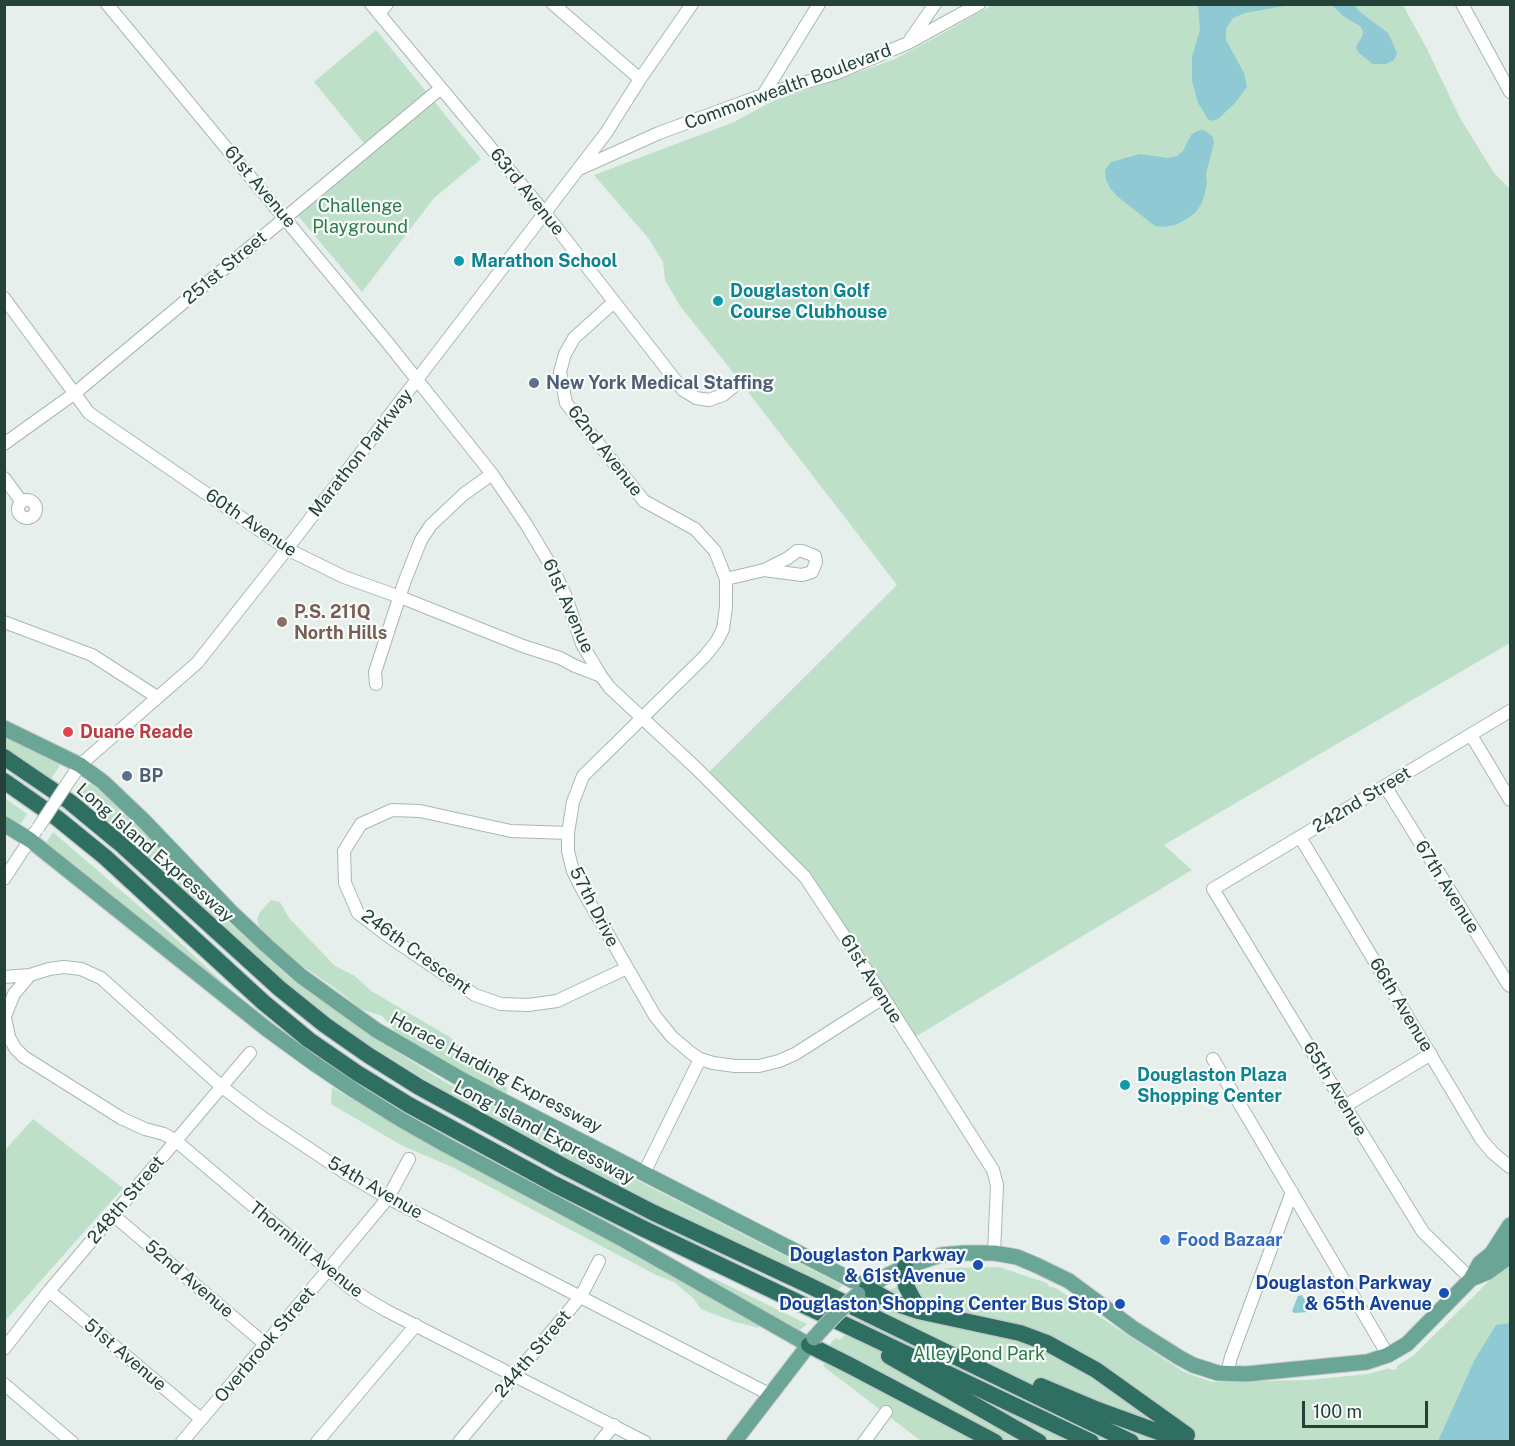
<!DOCTYPE html>
<style>
body{margin:0}
#map{position:relative;width:1515px;height:1446px;overflow:hidden;background:#e6efeb;font-family:"Public Sans",sans-serif}
canvas{display:block}
.frame{position:absolute;inset:0;border:6px solid #24423a;pointer-events:none}
.scale{position:absolute;left:1302px;top:1401px;width:126px;height:27px;box-sizing:border-box;border:3px solid #24423a;border-top:0;padding-left:8px;font-size:18px;line-height:21px;white-space:nowrap;color:#24423a;-webkit-text-stroke:4px #f7fbf9;paint-order:stroke}
</style>
<div id="map">
<canvas width="1515" height="1446"></canvas>
<div class="frame"></div>
<div class="scale">100 m</div>
</div>
<script>
const g = document.querySelector('canvas').getContext('2d');
g.lineJoin = 'round';
function fillPath(path, color) {
  g.fillStyle = color;
  g.fill(path, 'evenodd');
}
function shape(rows) {
  const path = new Path2D();
  for (const r of rows) {
    if (r.length === 3) {
      path.moveTo(r[0] + r[2], r[1]);
      path.arc(r[0], r[1], r[2], 0, 2 * Math.PI);
      continue;
    }
    path.moveTo(r[0], r[1]);
    for (let i = 2; i < r.length; i += 2) path.lineTo(r[i], r[i + 1]);
  }
  return path;
}
function trace(path, color, width, dash) {
  g.strokeStyle = color;
  g.lineWidth = width;
  g.lineCap = dash ? 'butt' : 'round';
  g.setLineDash(dash || []);
  g.stroke(path);
}
function label(font, color, halo, rows, align = 'center') {
  g.font = font + ' "Public Sans",sans-serif';
  g.lineWidth = 4.5;
  g.setLineDash([]);
  g.textBaseline = 'middle';
  g.strokeStyle = halo;
  g.fillStyle = color;
  for (const [text, x, y, turn = 0] of rows) {
    g.save();
    g.translate(x, y);
    g.rotate((+turn || 0) * Math.PI / 180);
    g.textAlign = isNaN(turn) ? turn : align;
    if (halo) g.strokeText(text, 0, 0);
    g.fillText(text, 0, 0);
    g.restore();
  }
}
const green = shape([
 [992,5,1403,5,1427,49,1460,118,1494,173,1510,189,1510,643,1164,845,1192,870,910,1040,803,869,705,776,897,585,728,366,680,306,665,280,663,262,649,239,594,175,734,122,775,100,834,81,895,59,947,31],
 [376,30,481,159,434,198,362,292,294,211,369,149,314,82],
 [4,733,59,763,59,767,50,780,5,747],
 [86,784,92,784,132,818,222,916,291,979,362,1030,445,1082,840,1284,842,1286,837,1290,623,1188,533,1141,440,1089,354,1035,287,984,76,797,82,786],
 [5,798,27,814,19,826,5,815],
 [53,832,161,925,233,992,291,1041,204,974,46,843],
 [271,900,280,902,289,918,335,966,355,976,371,991,450,1037,474,1061,496,1072,507,1088,506,1096,402,1039,382,1016,361,1009,335,988,295,961,260,930,257,919,260,912],
 [332,1087,407,1132,465,1164,551,1211,643,1257,759,1324,759,1328,735,1322,701,1309,693,1298,674,1282,656,1275,454,1168,401,1145,331,1104],
 [33,1119,123,1188,6,1320,4,1319,5,1150],
 [1510,1256,1510,1441,921,1441,823,1366,830,1352,828,1347,835,1338,840,1340,873,1307,869,1305,875,1301,878,1302,891,1289,914,1281,916,1277,933,1271,942,1271,948,1268,999,1267,1047,1283,1049,1287,1054,1287,1184,1372,1212,1382,1308,1380,1368,1374,1390,1368,1391,1370,1397,1369,1397,1366,1413,1356,1494,1276],
 [711,1278,713,1278,807,1324,800,1330,797,1330,712,1282,709,1279]
]);
const water = shape([
 [1198,5,1290,5,1245,13,1233,18,1226,29,1226,40,1244,73,1247,87,1235,103,1218,119,1212,121,1208,119,1198,103,1192,81,1192,57,1200,30],
 [1332,5,1354,5,1360,12,1388,33,1394,46,1397,54,1394,60,1386,64,1373,64,1359,53,1356,48,1358,43,1362,37,1363,31,1360,26,1343,16],
 [1203,130,1207,132,1213,137,1214,142,1206,174,1207,182,1205,192,1202,203,1195,213,1185,220,1175,225,1164,227,1155,226,1118,197,1110,188,1106,180,1105,170,1111,162,1140,154,1168,158,1177,156,1183,151,1191,135,1197,131],
 [1302,1295,1310,1309,1308,1312,1294,1313,1292,1311,1298,1296],
 [1510,1323,1510,1441,1438,1441,1475,1359,1496,1325]
]);
const minor = shape([
 [107,4,387,342,492,474,526,524,554,571,566,597,582,644,601,676,610,688,696,768,805,877,856,954,993,1170,997,1185,994,1253],
 [371,4,545,213,683,390,696,398,709,400,723,395,739,382],
 [553,4,640,79],
 [1462,4,1510,92],
 [379,14,387,4],
 [910,40,935,4],
 [763,95,819,4],
 [579,169,659,133,763,95,837,73,908,43,979,4],
 [4,298,89,413,287,549,344,577,400,597,523,646,560,658,575,666,601,676],
 [614,302,574,338,565,354,560,372,566,403,644,501,695,529,715,551,726,579,726,607,723,629,717,641,705,656,583,776,573,802,568,833,568,851,573,871,583,891,655,1016,672,1037,691,1053,700,1059],
 [4,444,75,393,441,88],
 [4,478,22,502],
 [27,509,9],
 [726,579,764,570,802,575,812,572,816,562,815,556,802,551,797,551,788,558,764,570],
 [4,622,92,655,157,697],
 [376,684,375,672,404,583,421,540,431,525,464,494,492,474],
 [1471,735,1510,800],
 [1385,786,1508,984,1510,986],
 [65,787,80,765,197,663,287,549,606,133,640,79,692,4],
 [568,833,511,831,420,811,392,810,361,824,344,851,345,883,358,913,388,936,475,995,501,1004,528,1005,557,1001,627,968],
 [1300,837,1481,1139,1493,1153,1510,1167],
 [4,879,35,832],
 [4,977,30,975,49,969,64,967,81,969,101,978,222,1087,263,1118,347,1174,388,1198,771,1395],
 [4,1013,9,1037,15,1048,24,1057,121,1118,145,1129,164,1134,176,1141,349,1287,368,1300,387,1311,645,1442],
 [5,1016,14,994,30,975],
 [1213,1059,1388,1355],
 [1345,1106,1431,1054],
 [644,1173,700,1059,713,1063,735,1066,759,1066,779,1061,795,1054,883,998],
 [113,1215,265,1344],
 [1471,1279,1423,1232,1345,1106,1213,889,1510,711],
 [49,1291,201,1419],
 [4,1349,49,1291,250,1053],
 [1227,1373,1231,1357,1292,1192],
 [4,1384,72,1442],
 [182,1442,328,1270,388,1198,409,1159],
 [317,1442,416,1325],
 [459,1442,581,1296,599,1261],
 [600,1442,614,1425],
 [864,1442,886,1412]
]);
const major = shape([
 [4,728,80,765,103,782,145,822,232,913,266,945,301,976,376,1030,466,1082,867,1288],
 [4,824,30,840,268,1030,312,1062,355,1091,400,1119,446,1145,626,1241,809,1345],
 [1492,1253,1510,1225],
 [1471,1279,1488,1272,1510,1256],
 [859,1294,886,1276,905,1267,941,1255,964,1253,994,1253,1017,1257,1036,1265,1069,1281,1134,1329,1180,1358,1193,1365,1218,1373,1246,1374,1367,1362,1388,1355,1407,1344,1471,1279,1480,1263,1491,1254,1510,1244],
 [734,1442,814,1338]
]);
const highway = shape([
 [4,757,70,802,122,845,279,988,325,1025,368,1055,419,1087,565,1167,652,1212,806,1284,1131,1442],
 [4,781,57,818,105,857,263,1002,309,1040,357,1073,409,1105,554,1184,642,1228,1091,1442],
 [905,1267,905,1277,906,1286,914,1301,925,1312],
 [867,1288,894,1303,918,1311,1020,1333,1047,1343,1096,1370,1187,1435],
 [809,1345,849,1365,995,1442],
 [889,1356,1039,1442],
 [1041,1386,1098,1410,1186,1442]
]);
const minorBridge = shape([
 [38,828,65,787]
]);
const majorBridge = shape([
 [814,1338,835,1315,858,1294]
]);
const markers = [
 [459,261,6,"#0f9aa8"],
 [718,301,6,"#0f9aa8"],
 [534,383,6,"#5c6f8a"],
 [282,622,6,"#8d6e63"],
 [68,732,6,"#e0444e"],
 [127,776,6,"#5c6f8a"],
 [1125,1085,6,"#0f9aa8"],
 [1165,1240,6,"#3f7fe0"],
 [978,1265,6,"#1a4fb4"],
 [1444,1293,6,"#1a4fb4"],
 [1120,1304,6,"#1a4fb4"]
];
const streetNames = [
 ["Commonwealth Boulevard",788,87,-20],
 ["61st Avenue",260,187,50],
 ["63rd Avenue",527,192,51],
 ["251st Street",225,268,-40],
 ["62nd Avenue",605,451,52],
 ["Marathon Parkway",361,453,-52],
 ["60th Avenue",251,523,34],
 ["61st Avenue",568,606,66],
 ["242nd Street",1362,800,-31],
 ["Long Island Expressway",155,853,41],
 ["67th Avenue",1447,887,58],
 ["57th Drive",594,907,63],
 ["246th Crescent",416,952,36],
 ["61st Avenue",871,979,58],
 ["66th Avenue",1401,1005,59],
 ["Horace Harding Expressway",496,1073,28],
 ["65th Avenue",1335,1089,59],
 ["Long Island Expressway",544,1133,28],
 ["54th Avenue",375,1188,30],
 ["248th Street",126,1200,-50],
 ["Thornhill Avenue",306,1250,39],
 ["52nd Avenue",189,1279,40],
 ["Overbrook Street",265,1345,-50],
 ["244th Street",533,1354,-50],
 ["51st Avenue",125,1355,40]
];
const parkNames = [
 ["Challenge",360,206],
 ["Playground",360,227],
 ["Alley Pond Park",979,1354]
];
const cultureNames = [
 ["Marathon School",471,261],
 ["Douglaston Golf",730,291],
 ["Course Clubhouse",730,312],
 ["Douglaston Plaza",1137,1075],
 ["Shopping Center",1137,1096]
];
const serviceNames = [
 ["New York Medical Staffing",546,383],
 ["BP",139,776]
];
const educationNames = [
 ["P.S. 211Q",294,612],
 ["North Hills",294,633]
];
const healthNames = [
 ["Duane Reade",80,732]
];
const shopNames = [
 ["Food Bazaar",1177,1240]
];
const transitNames = [
 ["Douglaston Parkway",966,1255],
 ["& 61st Avenue",966,1276],
 ["Douglaston Parkway",1432,1283],
 ["& 65th Avenue",1432,1304],
 ["Douglaston Shopping Center Bus Stop",1108,1304]
];
fillPath(green, '#bfe0c8');
fillPath(water, '#8ec9d4');
trace(minor, '#a8b8b2', 14);
trace(major, '#c2cac8', 17);
trace(highway, '#c2cac8', 19);
trace(minor, '#fff', 12);
trace(major, '#6aa596', 15);
trace(highway, '#2f6f62', 16);
trace(minorBridge, '#a8b8b2', 14, []);
trace(majorBridge, '#c2cac8', 17, []);
trace(minorBridge, '#fff', 12);
trace(majorBridge, '#6aa596', 15);
for (const [x, y, r, color] of markers) {
  const dot = new Path2D();
  dot.arc(x, y, r, 0, 2 * Math.PI);
  g.fillStyle = color;
  g.fill(dot);
  trace(dot, '#f7fbf9', 2);
}
label('18px', '#24423a', '#f7fbf9', streetNames);
label('18px', '#2d7a4b', '#f7fbf9', parkNames);
label('bold 18px', '#0d838f', '#f7fbf9', cultureNames, 'left');
label('bold 18px', '#4e5e75', '#f7fbf9', serviceNames, 'left');
label('bold 18px', '#785e54', '#f7fbf9', educationNames, 'left');
label('bold 18px', '#be3a42', '#f7fbf9', healthNames, 'left');
label('bold 18px', '#366cbe', '#f7fbf9', shopNames, 'left');
label('bold 18px', '#164399', '#f7fbf9', transitNames, 'right');
</script>
